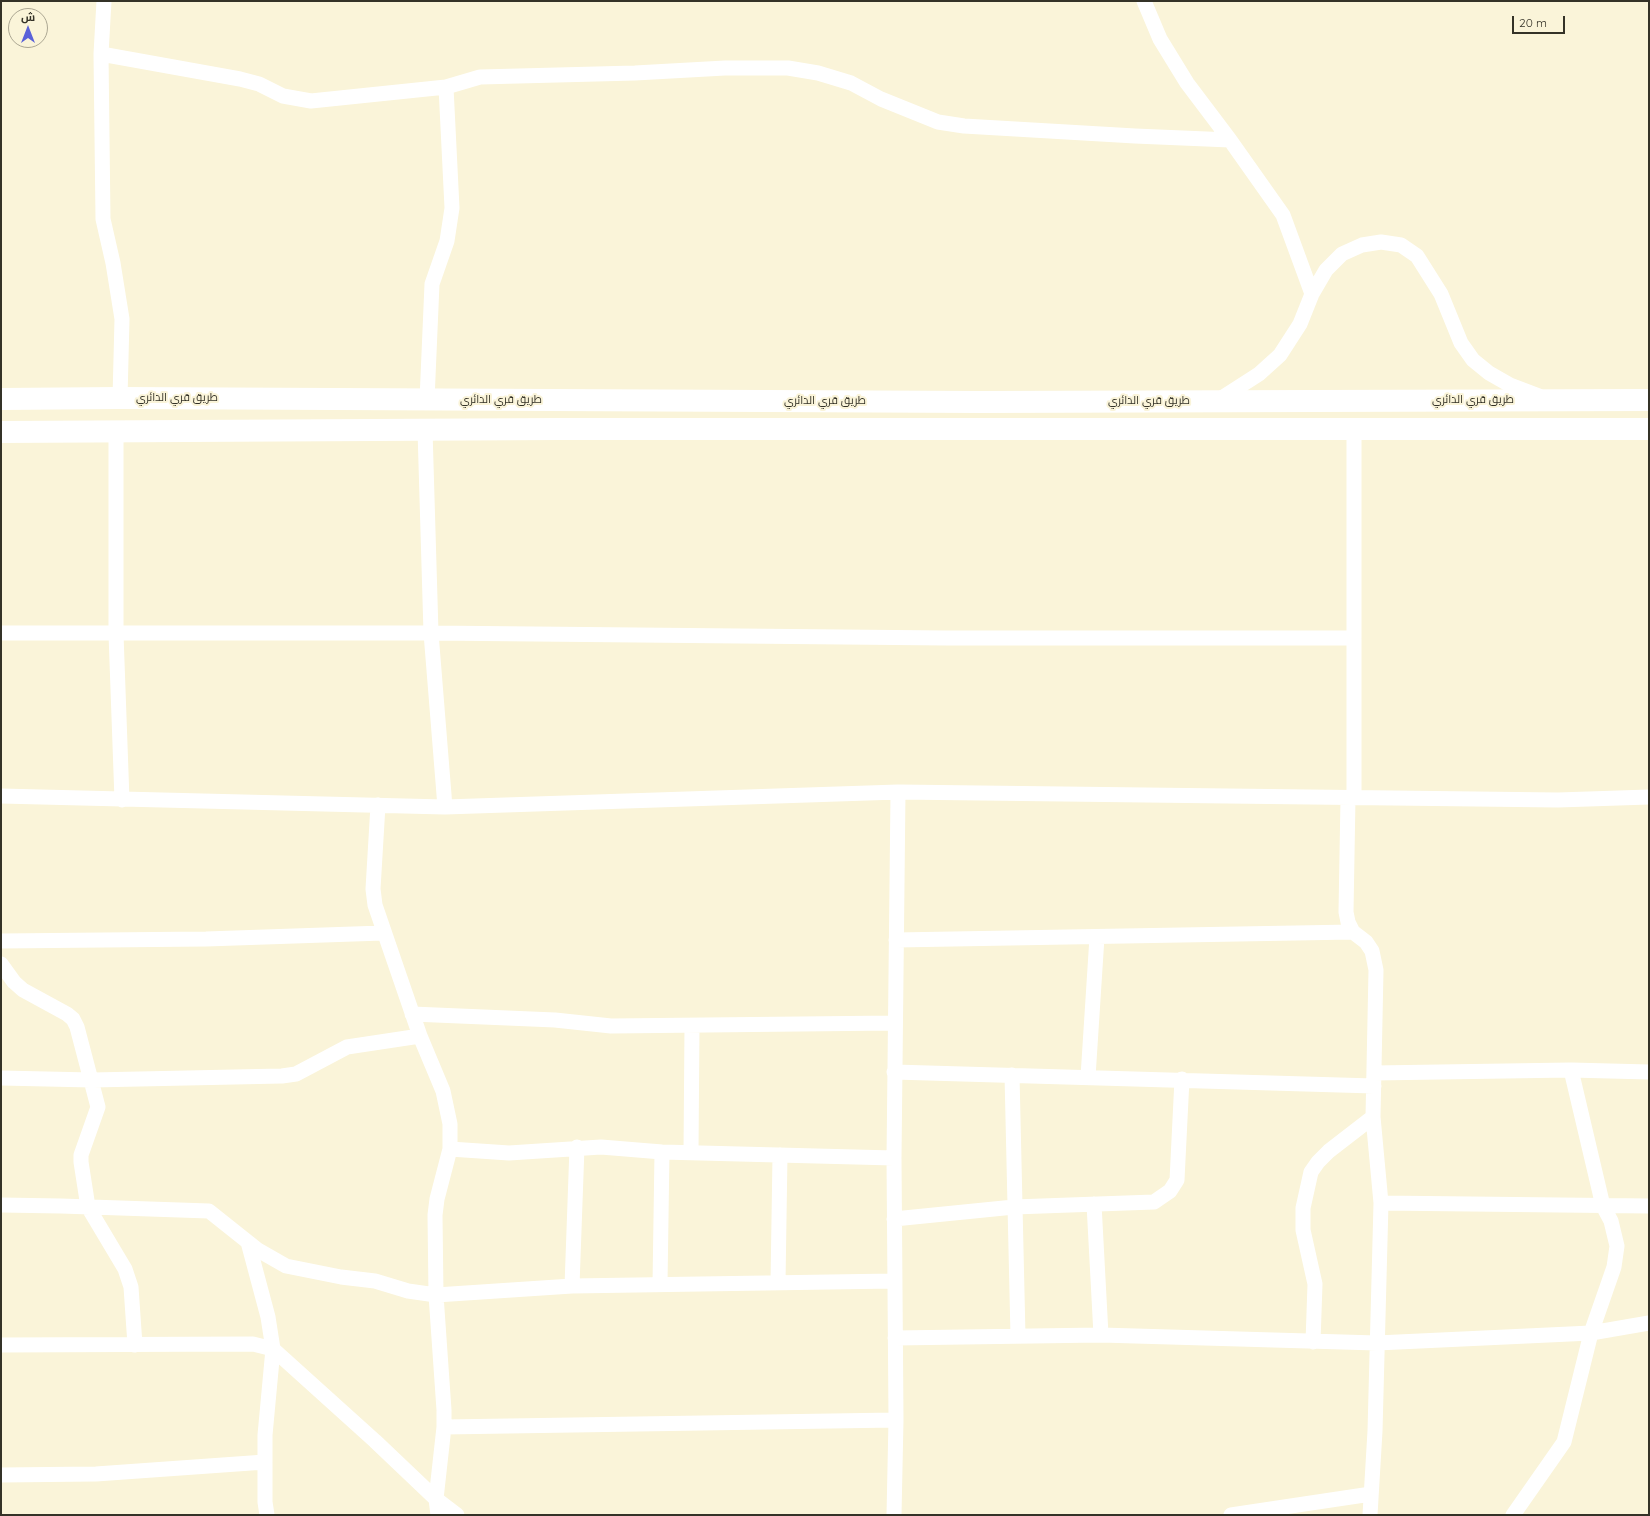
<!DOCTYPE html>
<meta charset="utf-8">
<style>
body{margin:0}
#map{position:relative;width:1650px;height:1516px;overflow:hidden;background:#faf4d9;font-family:Quicksand,Cairo,sans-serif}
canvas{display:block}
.frame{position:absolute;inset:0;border:2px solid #343227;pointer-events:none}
.north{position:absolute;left:8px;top:8px;width:40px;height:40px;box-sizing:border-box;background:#faf4d9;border:1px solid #aba692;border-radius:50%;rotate:0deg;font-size:11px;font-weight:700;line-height:16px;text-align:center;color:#343227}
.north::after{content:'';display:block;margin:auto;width:14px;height:18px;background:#5a61d9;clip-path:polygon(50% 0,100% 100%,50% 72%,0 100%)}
.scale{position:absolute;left:1512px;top:16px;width:53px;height:18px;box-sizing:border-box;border:2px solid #343227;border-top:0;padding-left:5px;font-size:12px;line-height:14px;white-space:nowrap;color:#343227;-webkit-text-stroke:3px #faf4d9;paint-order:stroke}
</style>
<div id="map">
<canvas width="1650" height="1516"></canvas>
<div class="frame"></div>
<div class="north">ش</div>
<div class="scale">20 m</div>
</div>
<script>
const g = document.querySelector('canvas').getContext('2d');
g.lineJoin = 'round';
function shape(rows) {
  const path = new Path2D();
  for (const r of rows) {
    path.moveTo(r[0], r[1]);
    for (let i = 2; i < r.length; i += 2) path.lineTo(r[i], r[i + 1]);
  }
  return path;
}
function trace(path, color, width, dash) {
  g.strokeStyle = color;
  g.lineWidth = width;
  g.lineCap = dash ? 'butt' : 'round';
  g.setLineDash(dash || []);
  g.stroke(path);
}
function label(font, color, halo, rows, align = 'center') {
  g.font = font + ' Quicksand,Cairo,sans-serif';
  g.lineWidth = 4;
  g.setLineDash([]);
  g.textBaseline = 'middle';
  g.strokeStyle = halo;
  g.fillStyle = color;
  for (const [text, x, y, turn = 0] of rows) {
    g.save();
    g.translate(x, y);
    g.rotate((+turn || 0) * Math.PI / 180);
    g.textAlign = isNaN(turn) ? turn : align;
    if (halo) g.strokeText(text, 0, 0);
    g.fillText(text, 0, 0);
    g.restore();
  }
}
const minor = shape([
 [104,1,101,54,103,219,113,263,122,319,120,398],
 [1144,1,1160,39,1187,83,1230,140,1283,215,1312,294],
 [101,54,240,79,259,84,283,96,311,101,446,87,480,77,635,73,725,68,788,68,818,73,851,83,881,99,938,122,964,126,1135,136,1230,140],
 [427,400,432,284,447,241,452,208,446,87],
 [1217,401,1259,374,1280,355,1300,324,1312,294,1326,270,1342,254,1362,245,1381,242,1401,245,1417,256,1441,294,1461,343,1473,360,1489,373,1510,385,1539,396],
 [1354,429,1354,798],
 [425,430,431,633,445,807],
 [116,432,116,634,122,800],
 [1,633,431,633,946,638,1354,638],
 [1,796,445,807,898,792,1558,800,1649,797],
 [1348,798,1346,912,1348,922,1353,932,1366,942,1372,951,1376,970,1373,1117,1381,1203,1375,1431,1370,1515],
 [378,805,373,889,375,905,420,1036,443,1091,450,1124,450,1149,437,1199,435,1215,436,1295,444,1410,444,1427,436,1499,438,1515],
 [896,940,1353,932],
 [1,941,206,939,383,933],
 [1,964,14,982,23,990,67,1014,73,1019,77,1027,98,1107,81,1155,81,1162,88,1207,125,1269,131,1287,135,1345],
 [412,1014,555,1020,611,1026,895,1023],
 [894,1072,1374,1086],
 [1374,1073,1571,1070,1649,1072],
 [1012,1075,1018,1336],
 [1088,1077,1097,937],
 [1,1078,92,1080,282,1076,296,1074,347,1047,420,1036],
 [450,1149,509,1153,601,1147,662,1152,894,1158],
 [691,1152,692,1026],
 [1381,1203,1649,1206],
 [1094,1204,1101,1335],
 [1,1205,61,1206,209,1211,258,1250,286,1266,341,1277,375,1281,408,1291,436,1295,572,1286,894,1281],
 [894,1219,1014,1207,1154,1202,1170,1191,1177,1180,1182,1079],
 [248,1242,268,1317,273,1349,265,1435,265,1502,267,1515],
 [778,1283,780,1155],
 [660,1284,662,1152],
 [572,1286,577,1147],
 [895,1338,1101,1335,1377,1343,1591,1333,1649,1323],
 [1313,1342,1315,1284,1303,1230,1303,1208,1311,1172,1318,1162,1329,1151,1373,1117],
 [1,1345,253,1344,273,1349,375,1441,436,1499,457,1515],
 [444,1427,896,1420],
 [1,1475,96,1474,265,1462],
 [894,1515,896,1420,894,1158,898,792],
 [1231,1515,1371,1494],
 [1513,1515,1564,1442,1591,1333,1614,1267,1617,1246,1611,1221,1603,1206,1571,1070]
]);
const trunk = shape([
 [1,399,120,398,980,402,1649,400],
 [1,432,559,429,1649,429]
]);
const streetNames = [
 ["طريق قري الدائري",177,398],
 ["طريق قري الدائري",501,400],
 ["طريق قري الدائري",1473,400],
 ["طريق قري الدائري",825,401],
 ["طريق قري الدائري",1149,401]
];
trace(minor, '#fff', 15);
trace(trunk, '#fff', 22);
label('11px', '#343227', '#faf4d9', streetNames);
</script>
